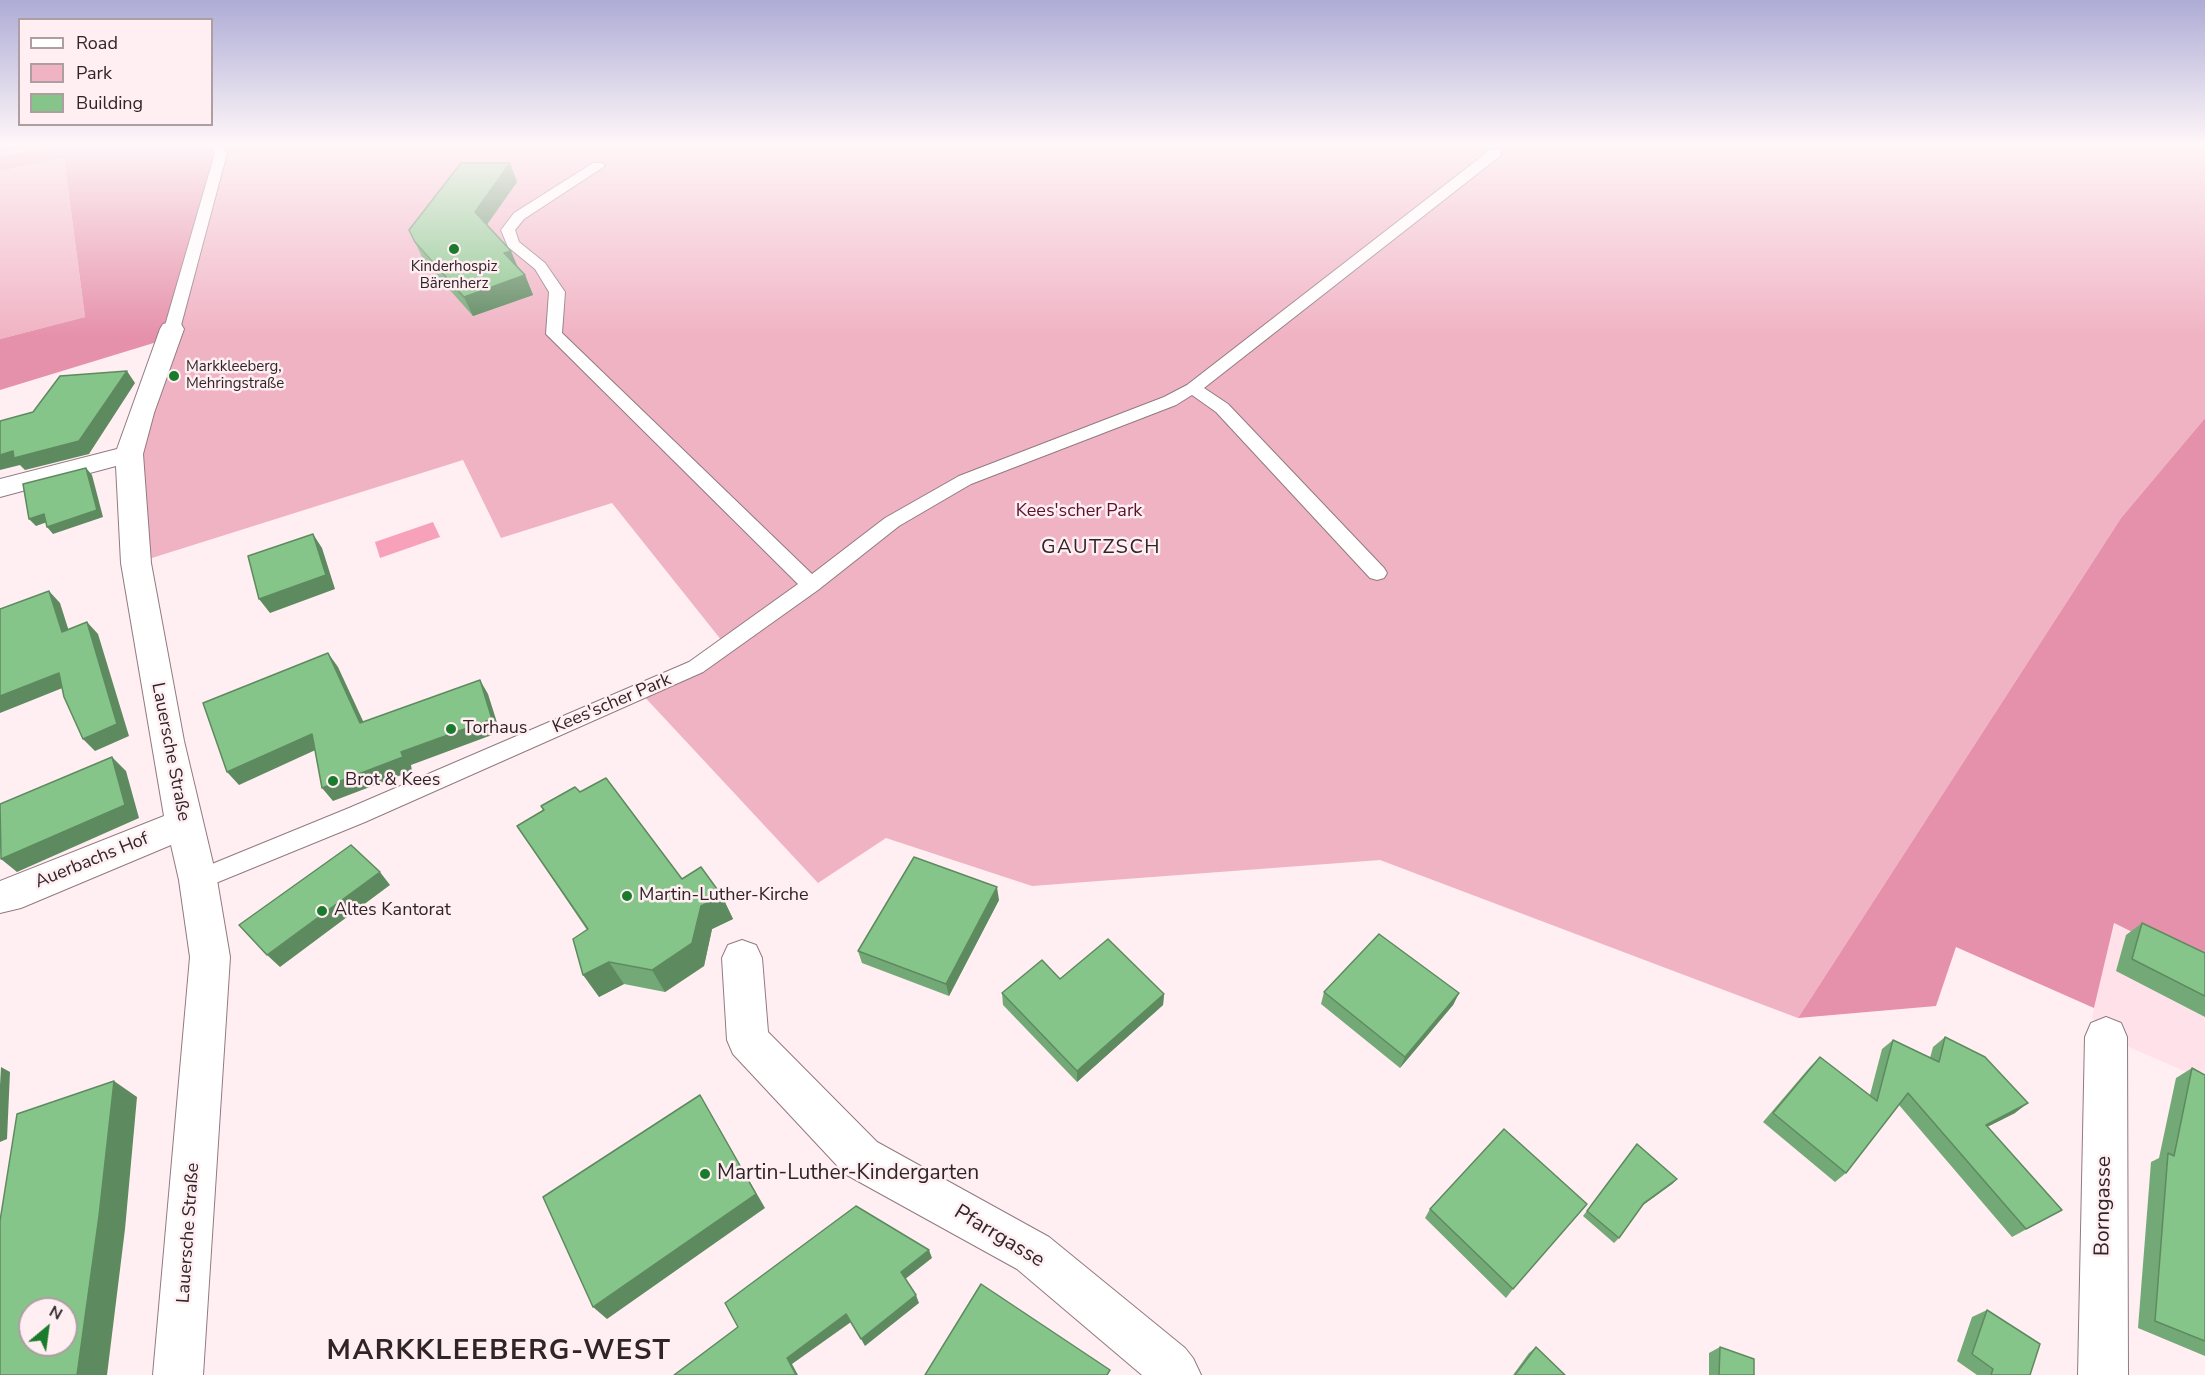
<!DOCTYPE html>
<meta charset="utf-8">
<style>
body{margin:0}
#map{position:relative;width:2205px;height:1375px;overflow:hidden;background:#ffeef2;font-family:"Nunito Sans",sans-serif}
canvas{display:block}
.legend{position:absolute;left:18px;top:18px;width:195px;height:108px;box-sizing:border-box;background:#ffeef2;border:2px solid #ac9ea1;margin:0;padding:8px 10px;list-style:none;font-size:18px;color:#2f2528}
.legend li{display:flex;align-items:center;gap:12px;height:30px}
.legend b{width:30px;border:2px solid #ac9ea1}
.north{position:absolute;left:18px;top:1297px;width:60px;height:60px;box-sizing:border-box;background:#ffeef2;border:2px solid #ac9ea1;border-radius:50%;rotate:29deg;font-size:16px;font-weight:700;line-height:24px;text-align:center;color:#2f2528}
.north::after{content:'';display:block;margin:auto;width:21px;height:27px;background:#1b7b2c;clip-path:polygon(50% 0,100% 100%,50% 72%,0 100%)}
</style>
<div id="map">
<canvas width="2205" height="1375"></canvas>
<ul class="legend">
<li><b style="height:8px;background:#fff"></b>Road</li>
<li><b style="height:16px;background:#f0b3c4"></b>Park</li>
<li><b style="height:16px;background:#86c589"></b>Building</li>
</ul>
<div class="north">N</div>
</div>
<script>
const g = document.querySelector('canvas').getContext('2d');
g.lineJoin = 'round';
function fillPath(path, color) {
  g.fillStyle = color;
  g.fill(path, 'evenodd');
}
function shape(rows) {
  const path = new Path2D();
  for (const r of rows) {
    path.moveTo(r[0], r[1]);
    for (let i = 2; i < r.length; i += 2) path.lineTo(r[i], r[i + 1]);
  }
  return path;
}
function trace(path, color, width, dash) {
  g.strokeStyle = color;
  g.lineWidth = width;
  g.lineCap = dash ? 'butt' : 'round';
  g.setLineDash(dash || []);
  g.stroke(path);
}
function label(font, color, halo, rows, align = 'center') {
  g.font = font + ' "Nunito Sans",sans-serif';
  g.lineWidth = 5;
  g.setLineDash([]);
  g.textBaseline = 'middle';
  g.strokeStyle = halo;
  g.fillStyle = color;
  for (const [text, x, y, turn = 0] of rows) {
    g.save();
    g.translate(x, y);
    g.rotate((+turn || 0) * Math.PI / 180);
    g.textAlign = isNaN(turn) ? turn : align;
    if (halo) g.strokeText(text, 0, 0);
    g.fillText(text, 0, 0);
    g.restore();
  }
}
const built = shape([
 [2113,923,2205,968,2205,1080,2106,1037,2092,1018]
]);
const green = shape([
 [215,143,2205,143,2205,418,2121,518,1798,1018,1380,860,1032,886,886,838,818,883,640,692,726,646,612,503,501,538,463,460,136,563,141,413],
 [64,158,85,317,0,339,0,171]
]);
const forest = shape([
 [0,143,215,143,221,153,170,338,0,390,0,339,85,317,64,158,0,171],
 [2205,418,2205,968,2114,923,2094,1008,1956,947,1936,1006,1798,1018,2121,518]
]);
const water = shape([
 [433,522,440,537,380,558,375,542]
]);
const stream = shape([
 [49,143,64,143,0,157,0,153,49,143]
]);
const service = shape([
 [209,143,221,143,227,153,180,329,172,334,164,329,215,153,209,143],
 [1495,149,1500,150,1501,153,1500,156,1204,388,1228,404,1384,568,1387,573,1384,578,1377,580,1370,578,1216,412,1192,395,1176,405,971,484,899,526,818,590,703,672,365,822,206,887,198,890,190,887,186,880,190,873,349,808,689,662,798,584,546,334,549,292,535,269,508,247,501,230,514,213,593,163,603,163,605,166,524,219,515,230,519,242,545,263,565,292,562,333,812,574,885,518,959,476,1164,397,1187,385,1490,150,1495,149]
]);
const minor = shape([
 [172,322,181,324,184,329,154,413,143,454,151,563,184,741,217,880,230,957,203,1375,153,1375,190,957,179,880,171,845,21,908,0,913,0,881,164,816,121,563,116,466,0,497,0,479,117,449,160,329,163,324,172,322],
 [742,940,756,945,762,958,768,1032,877,1142,1049,1237,1185,1348,1193,1358,1201,1375,1142,1375,1017,1269,845,1174,733,1054,727,1040,722,958,728,945,742,940],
 [2106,1017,2121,1023,2127,1037,2128,1375,2078,1375,2085,1037,2091,1023,2106,1017]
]);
const wall = shape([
 [510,163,517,182,487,225,518,268,525,275,533,295,473,316,424,261,409,230],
 [580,792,682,879,722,896,733,919,712,929,704,966,665,992,624,984,599,997,587,930,517,826,543,810,541,806],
 [999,900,949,996,862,963,858,951],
 [2142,923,2205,953,2205,1017,2116,971,2126,935],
 [1060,979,1164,994,1163,1005,1077,1082,1003,1005,1002,993],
 [1324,992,1459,993,1453,1005,1400,1068,1321,1004],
 [1945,1037,2015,1113,1987,1127,2062,1210,2012,1237,1899,1105,1846,1173,1835,1182,1763,1122,1810,1067,1820,1057,1870,1095,1882,1049,1893,1040,1930,1058,1933,1047],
 [2192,1068,2205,1075,2205,1356,2138,1328,2151,1162,2159,1158,2176,1078],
 [1637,1144,1677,1179,1672,1184,1643,1205,1619,1238,1614,1243,1583,1216],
 [1430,1209,1513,1289,1506,1298,1425,1218],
 [1987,1310,2030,1375,1977,1375,1957,1361,1972,1317],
 [1536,1347,1565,1375,1513,1375,1529,1353],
 [1720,1347,1754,1375,1709,1375,1709,1353]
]);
const shadedWall = shape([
 [510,163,517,182,482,231,475,212],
 [511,251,519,270,504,253],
 [525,275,533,295,473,316,464,297],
 [127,371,135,383,89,454,25,470,20,465,0,470,0,455],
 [86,468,92,475,103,517,53,534,47,527],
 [44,514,50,521,36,526,29,519],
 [313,534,322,548,335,589,270,613,259,599],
 [49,591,60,603,73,644,62,632],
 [87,622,98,634,129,736,95,751,83,739],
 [328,653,338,667,370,736,360,723],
 [59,673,70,685,0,713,0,696],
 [480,680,488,694,500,732,411,765,412,771,333,801,322,788,401,752],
 [312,734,322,747,239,785,227,772],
 [112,757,126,771,139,818,17,872,1,859],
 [380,872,390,885,280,967,267,955],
 [997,887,999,900,949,996,946,984],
 [722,896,733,919,712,929,704,966,665,992,652,970,701,906],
 [609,962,624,984,599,997,583,975],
 [1459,993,1453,1005,1400,1068,1405,1057],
 [1164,994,1163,1005,1077,1082,1077,1071],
 [1,1067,10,1072,7,1139,0,1142,0,1085],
 [114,1081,137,1097,125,1229,107,1375,77,1375],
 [700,1095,765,1208,607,1319,593,1307],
 [2028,1103,2015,1113,1973,1134,1986,1125],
 [1677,1179,1672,1184,1639,1208,1644,1203],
 [929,1250,932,1258,904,1280,901,1272],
 [916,1295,919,1303,865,1346,861,1339],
 [846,1314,851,1322,792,1364,798,1375,796,1375,787,1358]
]);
const building = shape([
 [461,163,510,163,475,212,511,251,504,253,525,275,464,297,415,242,409,230,461,163],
 [127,371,79,441,14,458,13,451,0,455,0,421,33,412,60,376,127,371],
 [86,468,97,510,47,527,44,514,29,519,23,484,86,468],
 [313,534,326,575,259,599,248,556,313,534],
 [49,591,62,632,87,622,117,724,83,739,64,697,59,673,0,696,0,609,49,591],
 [328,653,360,723,480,680,492,719,401,752,403,757,322,788,312,734,227,772,203,703,328,653],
 [112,757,125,805,1,859,0,804,112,757],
 [606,778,682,879,701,867,722,896,701,906,692,943,652,970,609,962,583,975,573,939,588,929,517,826,544,810,541,806,575,787,580,792,606,778],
 [351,845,380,872,267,955,239,925,351,845],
 [914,857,997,887,946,984,858,951,914,857],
 [2142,923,2205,953,2205,996,2132,959,2142,923],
 [1379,934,1459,993,1405,1057,1324,992,1379,934],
 [1108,939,1164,994,1077,1071,1002,993,1042,960,1060,979,1108,939],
 [1945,1037,1985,1057,2028,1103,1986,1125,2062,1210,2026,1229,1908,1093,1846,1173,1773,1113,1820,1057,1877,1101,1893,1040,1939,1062,1945,1037],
 [2192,1068,2205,1075,2205,1341,2155,1321,2168,1153,2174,1156,2192,1068],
 [114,1081,99,1216,77,1375,0,1375,0,1221,17,1114,114,1081],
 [30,1309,66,1309,66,1345,30,1345,30,1309],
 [700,1095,756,1194,593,1307,543,1197,700,1095],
 [1504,1129,1587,1204,1513,1289,1430,1209,1504,1129],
 [1637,1144,1677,1179,1644,1203,1619,1238,1587,1211,1637,1144],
 [856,1206,929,1250,901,1272,916,1295,861,1339,846,1314,787,1358,796,1375,674,1375,738,1327,725,1303,856,1206],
 [981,1284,1110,1370,1107,1375,925,1375,981,1284],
 [1987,1310,2040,1344,2030,1375,1991,1375,1993,1369,1972,1354,1987,1310],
 [1536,1347,1565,1375,1515,1375,1536,1347],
 [1720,1347,1754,1359,1754,1375,1719,1375,1720,1347]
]);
const markers = [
 [454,249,6,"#1b7b2c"],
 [174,376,6,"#1b7b2c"],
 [451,729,6,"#1b7b2c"],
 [333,781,6,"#1b7b2c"],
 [627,896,6,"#1b7b2c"],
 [322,911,6,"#1b7b2c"],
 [705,1174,6,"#1b7b2c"]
];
const farPoinames = [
 ["Kinderhospiz",454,267],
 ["Bärenherz",454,284],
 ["Markkleeberg,",186,367,"left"],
 ["Mehringstraße",186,384,"left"]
];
const parkNames = [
 ["Kees'scher Park",1079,512]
];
const streetNames = [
 ["Kees'scher Park",612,704,-23],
 ["Lauersche Straße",170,752,79],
 ["Auerbachs Hof",92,861,-22],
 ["Lauersche Straße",189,1233,-86]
];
const poiNames = [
 ["Torhaus",463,729],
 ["Brot & Kees",345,781],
 ["Martin-Luther-Kirche",639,896],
 ["Altes Kantorat",334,911]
];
const neighbourhoodNames = [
 ["GAUTZSCH",1101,548]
];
const nearPoinames = [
 ["Martin-Luther-Kindergarten",717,1174]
];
const nearStreetnames = [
 ["Borngasse",2104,1206,-89],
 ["Pfarrgasse",999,1237,31]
];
const nearDistrictnames = [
 ["MARKKLEEBERG-WEST",499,1352]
];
fillPath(built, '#ffe2e9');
fillPath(green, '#f0b3c4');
fillPath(forest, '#e691ab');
fillPath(water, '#f8a1bb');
fillPath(stream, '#f8a1bb');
trace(service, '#927a80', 2);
trace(minor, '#927a80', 2);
fillPath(service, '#fff');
fillPath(minor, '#fff');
fillPath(wall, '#73a976');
fillPath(shadedWall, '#5e8a60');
fillPath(building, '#86c589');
trace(building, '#5e8a60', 1.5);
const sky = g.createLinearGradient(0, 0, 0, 336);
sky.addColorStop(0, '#aeacd6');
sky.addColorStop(0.43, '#fff7f9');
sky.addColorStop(1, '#fff7f900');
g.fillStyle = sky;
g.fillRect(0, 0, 2205, 336);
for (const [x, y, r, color] of markers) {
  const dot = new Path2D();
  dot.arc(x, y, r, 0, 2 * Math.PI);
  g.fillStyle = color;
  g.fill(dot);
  trace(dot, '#ffeef2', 2);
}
label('15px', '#2f2528', '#ffeef2', farPoinames);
label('18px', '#5b102f', '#ffeef2', parkNames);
label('18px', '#2f2528', '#ffeef2', streetNames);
label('18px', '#2f2528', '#ffeef2', poiNames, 'left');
g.letterSpacing = '1.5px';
label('20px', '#2f2528', '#ffeef2', neighbourhoodNames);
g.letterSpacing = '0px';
label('21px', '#2f2528', '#ffeef2', nearPoinames, 'left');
label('21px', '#2f2528', '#ffeef2', nearStreetnames);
g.letterSpacing = '1.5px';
label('bold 28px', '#2f2528', '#ffeef2', nearDistrictnames);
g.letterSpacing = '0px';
</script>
